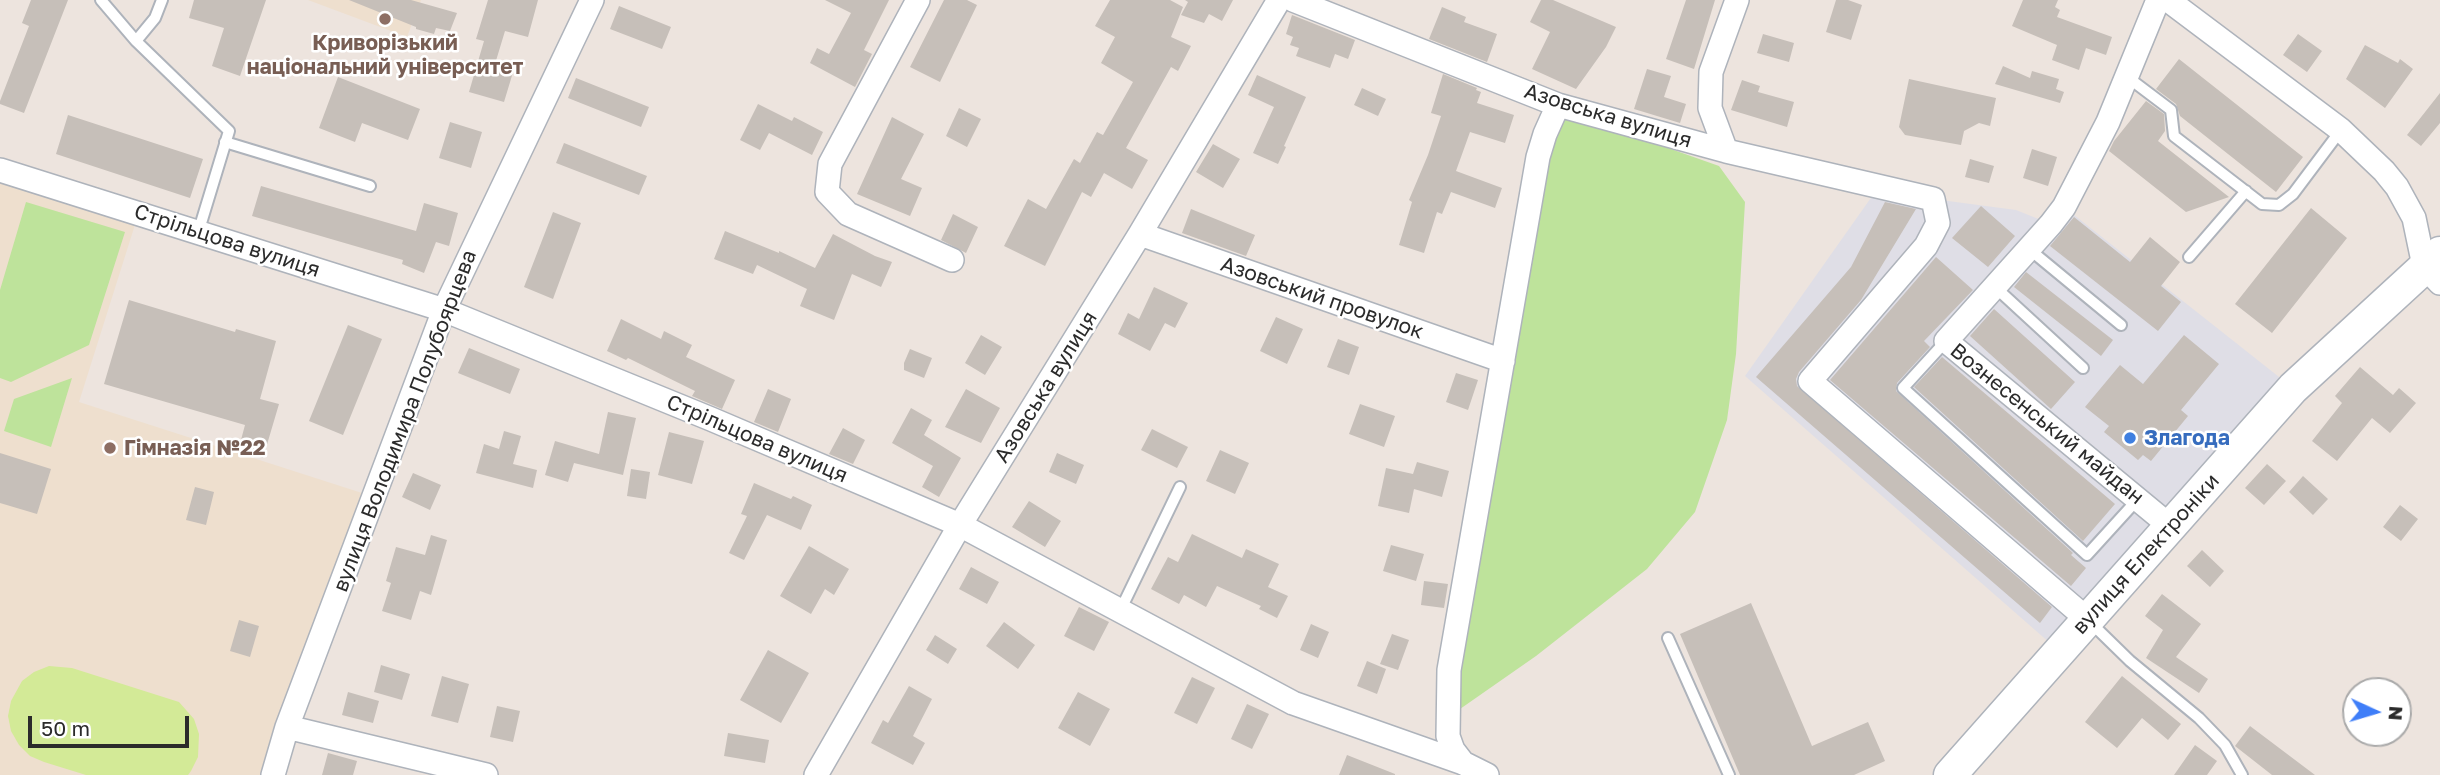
<!DOCTYPE html>
<meta charset="utf-8">
<style>
body{margin:0}
#map{position:relative;width:2440px;height:775px;overflow:hidden;background:#ede4de;font-family:"Golos Text",sans-serif}
canvas{display:block}
.north{position:absolute;left:2342px;top:677px;width:70px;height:70px;box-sizing:border-box;background:#fff;border:2px solid #aaa;border-radius:50%;rotate:94deg;font-size:19px;font-weight:700;line-height:28px;text-align:center;color:#2b2b2b}
.north::after{content:'';display:block;margin:auto;width:24px;height:32px;background:#3f7ef8;clip-path:polygon(50% 0,100% 100%,50% 72%,0 100%)}
.scale{position:absolute;left:28px;top:716px;width:161px;height:32px;box-sizing:border-box;border:4px solid #2b2b2b;border-top:0;padding-left:9px;font-size:21px;line-height:24px;white-space:nowrap;color:#2b2b2b;-webkit-text-stroke:5px #fff;paint-order:stroke}
</style>
<div id="map">
<canvas width="2440" height="775"></canvas>
<div class="north">N</div>
<div class="scale">50 m</div>
</div>
<script>
const g = document.querySelector('canvas').getContext('2d');
g.lineJoin = 'round';
function fillPath(path, color) {
  g.fillStyle = color;
  g.fill(path, 'evenodd');
}
function shape(rows) {
  const path = new Path2D();
  for (const r of rows) {
    path.moveTo(r[0], r[1]);
    for (let i = 2; i < r.length; i += 2) path.lineTo(r[i], r[i + 1]);
  }
  return path;
}
function trace(path, color, width, dash) {
  g.strokeStyle = color;
  g.lineWidth = width;
  g.lineCap = dash ? 'butt' : 'round';
  g.setLineDash(dash || []);
  g.stroke(path);
}
function label(font, color, halo, rows, align = 'center') {
  g.font = font + ' "Golos Text",sans-serif';
  g.lineWidth = 5;
  g.setLineDash([]);
  g.textBaseline = 'middle';
  g.strokeStyle = halo;
  g.fillStyle = color;
  for (const [text, x, y, turn = 0] of rows) {
    g.save();
    g.translate(x, y);
    g.rotate((+turn || 0) * Math.PI / 180);
    g.textAlign = isNaN(turn) ? turn : align;
    if (halo) g.strokeText(text, 0, 0);
    g.fillText(text, 0, 0);
    g.restore();
  }
}
const industrial = shape([
 [1880,185,1933,199,2016,210,2051,224,2064,207,2293,388,2059,651,1745,376]
]);
const education = shape([
 [308,0,421,0,407,37],
 [0,170,139,212,79,402,362,493,278,720,261,775,0,775]
]);
const green = shape([
 [1569,113,1719,166,1745,202,1736,354,1727,420,1695,512,1647,569,1536,656,1450,716,1548,157,1555,133],
 [26,202,125,232,89,345,11,382,0,378,0,290],
 [72,378,51,447,4,431,14,399]
]);
const pitch = shape([
 [49,666,72,668,179,702,194,719,199,734,198,757,191,771,188,775,86,775,44,762,30,756,19,745,11,731,8,716,11,701,22,681,34,672]
]);
const building = shape([
 [31,0,68,0,24,113,0,104,0,101,29,26,22,23],
 [194,0,266,0,240,76,212,66,224,28,189,18],
 [349,0,411,0,457,13,450,31,436,28,434,34,416,29,416,27],
 [488,0,538,0,528,37,505,31,495,64,514,69,504,102,469,92,484,41,476,39],
 [825,0,889,0,864,50,872,54,855,87,810,63,817,48,829,54,851,13],
 [944,0,967,0,977,5,940,82,910,67],
 [1110,0,1170,0,1183,7,1171,37,1191,46,1178,71,1171,67,1126,148,1148,160,1132,189,1104,173,1091,197,1082,192,1045,266,1004,246,1028,199,1046,209,1074,159,1080,163,1097,132,1103,135,1133,82,1101,63,1115,37,1095,26],
 [1185,0,1233,0,1222,21,1209,14,1204,23,1181,15,1188,2],
 [1541,0,1553,0,1616,27,1606,47,1576,89,1532,69,1550,32,1530,22],
 [1686,0,1715,0,1694,69,1666,59],
 [1836,0,1848,0,1862,5,1851,40,1826,32],
 [2023,0,2058,0,2055,7,2060,10,2057,17,2112,37,2106,55,2086,48,2079,70,2052,60,2057,45,2012,26],
 [619,6,671,27,662,49,610,29],
 [1442,7,1466,17,1464,22,1497,34,1487,62,1429,39],
 [1292,15,1355,40,1348,59,1335,54,1330,68,1296,56,1299,48,1290,45,1293,37,1286,34],
 [1763,34,1794,43,1789,62,1757,53],
 [2298,34,2322,51,2307,72,2283,55],
 [2365,45,2398,63,2400,59,2413,69,2385,108,2346,79],
 [2179,59,2303,157,2276,192,2180,116,2176,104,2156,89],
 [2003,66,2030,78,2032,71,2059,79,2056,89,2064,92,2060,103,1995,84],
 [1647,69,1671,76,1664,97,1686,104,1680,123,1634,109],
 [1443,74,1477,88,1476,90,1481,92,1477,103,1514,115,1505,143,1470,132,1456,171,1502,188,1495,208,1451,192,1442,214,1437,212,1424,253,1399,245,1412,202,1409,200,1428,155,1441,116,1431,113],
 [1257,75,1306,97,1284,146,1286,147,1278,164,1253,153,1274,107,1248,95],
 [338,77,420,109,408,140,362,123,355,142,319,128],
 [576,78,649,107,641,127,568,98],
 [1909,79,1996,98,1990,126,1979,123,1964,131,1961,145,1905,135,1899,127],
 [1742,80,1760,86,1758,92,1794,102,1787,127,1731,110],
 [1362,88,1386,99,1378,116,1354,105],
 [2440,93,2440,123,2421,146,2407,135],
 [2146,101,2164,114,2165,131,2158,141,2229,197,2186,212,2109,151,2114,141],
 [758,104,792,121,794,117,823,132,812,155,769,133,760,150,740,140],
 [959,108,981,119,967,147,946,136],
 [68,115,203,159,190,198,56,154],
 [892,117,924,134,901,179,922,188,910,216,857,194],
 [450,122,482,132,471,168,439,158],
 [564,143,647,176,639,195,556,163],
 [1213,144,1240,159,1223,188,1196,172],
 [2032,149,2057,157,2048,186,2023,178],
 [1970,159,1994,166,1989,183,1965,177],
 [261,186,416,231,424,203,458,213,449,246,436,242,424,273,402,264,403,260,252,216],
 [1885,202,1916,209,1861,300,1799,372,1796,379,1797,386,2052,607,2040,623,1756,377,1851,267],
 [1981,206,2015,236,1988,267,1952,238],
 [2311,208,2347,238,2272,333,2235,304],
 [1191,209,1255,235,1246,256,1182,233],
 [553,212,581,223,553,299,524,287],
 [953,214,978,227,966,253,941,240],
 [2074,217,2130,262,2150,237,2180,262,2161,286,2181,302,2158,331,2050,246],
 [725,231,779,253,779,251,815,268,833,234,875,256,892,262,881,287,852,274,834,320,800,306,807,289,757,265,753,274,714,259],
 [1936,257,1973,290,1924,341,1930,347,1897,383,1896,391,2073,553,2071,555,2086,568,2071,586,1830,380],
 [2026,272,2113,340,2101,356,2014,287],
 [1154,287,1188,303,1175,328,1165,323,1150,351,1118,334,1128,313,1139,319],
 [129,300,235,332,236,329,276,341,260,399,279,404,263,458,238,451,245,425,104,384],
 [1994,309,2075,382,2051,409,1970,336],
 [1276,317,1303,329,1287,364,1260,351],
 [621,319,661,339,664,331,692,345,686,357,735,380,722,409,692,396,695,391,628,358,626,360,607,351],
 [348,325,382,339,343,435,309,421],
 [981,335,1002,347,985,375,965,363],
 [2184,335,2219,364,2181,410,2188,416,2151,461,2143,455,2138,460,2104,432,2109,426,2085,407,2120,365,2143,384],
 [1338,339,1359,347,1349,375,1327,367],
 [469,348,520,369,510,394,458,373],
 [910,349,932,358,924,378,904,370,904,363],
 [1942,357,2115,504,2083,541,1914,387],
 [2360,367,2393,395,2399,388,2416,403,2390,433,2372,418,2337,461,2312,441,2342,403,2335,396],
 [1456,373,1478,380,1468,410,1446,402],
 [768,389,791,399,778,432,754,422],
 [966,389,1000,408,981,443,945,427],
 [1360,404,1395,416,1384,447,1349,434],
 [911,408,932,420,924,435,961,458,939,497,922,487,933,466,892,443],
 [608,412,636,418,623,475,574,463,568,482,545,475,555,441,599,454],
 [843,428,865,440,853,464,829,454],
 [1152,429,1188,447,1177,468,1141,450],
 [504,431,521,436,513,464,537,470,533,488,476,473,484,444,499,449],
 [669,432,704,441,692,484,658,475],
 [1220,450,1249,463,1235,494,1206,481],
 [0,453,51,469,37,514,0,503],
 [1057,453,1084,465,1076,484,1049,472],
 [1417,462,1449,471,1442,497,1414,489,1409,513,1378,506,1386,468,1413,474],
 [2267,464,2286,481,2264,505,2245,488],
 [631,469,650,472,646,499,627,496],
 [413,473,441,485,430,510,402,497],
 [2303,476,2328,499,2313,515,2289,492],
 [754,483,791,499,793,496,812,505,801,530,767,515,744,560,729,553,747,516,741,514],
 [195,487,214,492,206,525,186,520],
 [1029,501,1061,521,1045,547,1012,527],
 [2400,505,2418,519,2401,541,2383,527],
 [1192,534,1242,558,1246,549,1279,564,1268,587,1288,596,1277,618,1259,609,1261,606,1217,586,1206,607,1184,595,1179,604,1151,589,1168,557,1178,562],
 [431,535,447,540,431,595,420,591,411,620,382,611,391,583,386,581,396,547,425,555],
 [1391,545,1424,554,1416,581,1383,571],
 [809,546,849,569,834,595,825,589,811,614,780,596],
 [2202,550,2224,571,2210,587,2187,566],
 [971,567,999,582,987,604,959,589],
 [1424,581,1448,584,1444,608,1421,605],
 [2162,594,2201,624,2176,657,2208,679,2199,693,2146,658,2163,630,2145,616],
 [1751,603,1812,746,1868,722,1885,761,1854,775,1740,775,1680,634],
 [1079,607,1109,622,1094,651,1064,636],
 [239,620,259,626,250,657,230,651],
 [1004,622,1035,645,1018,669,986,646],
 [1311,624,1329,632,1318,658,1300,650],
 [1392,634,1409,640,1398,670,1380,664],
 [935,635,957,649,948,664,926,650],
 [768,650,809,673,781,723,740,700],
 [1367,661,1386,669,1377,694,1357,686],
 [381,665,410,674,402,700,374,692],
 [442,676,469,684,458,723,431,716],
 [2122,676,2181,724,2168,740,2142,718,2117,748,2085,722],
 [1192,677,1215,688,1197,724,1174,713],
 [909,686,932,699,913,736,925,743,913,765,871,743,883,720,888,723],
 [348,692,379,701,373,723,342,715],
 [1078,692,1110,709,1090,746,1058,728],
 [1247,704,1269,714,1252,749,1231,739],
 [497,706,520,711,513,742,490,737],
 [2250,726,2315,775,2272,775,2235,746],
 [728,733,769,740,765,763,724,756],
 [2195,745,2217,761,2207,775,2174,775],
 [328,753,357,761,353,775,322,775],
 [1347,755,1395,774,1395,775,1339,775]
]);
const lane = shape([
 [101,0,136,41,229,131,198,233],
 [136,41,155,18,162,0],
 [2126,76,2171,110,2174,136,2262,204,2279,205,2293,194,2341,130],
 [225,142,370,186],
 [2029,249,2121,325],
 [2189,257,2246,191],
 [1995,287,2083,368],
 [1946,341,1903,388,2087,555,2138,499],
 [1120,611,1180,487],
 [2089,621,2130,661,2199,718,2225,745,2242,775],
 [1668,638,1729,775]
]);
const street = shape([
 [918,0,830,164,827,192,848,214,952,260],
 [1293,0,1558,105,1726,151,1933,199,1938,223,1926,246,1810,381,2087,619],
 [2158,0,2108,122,2064,207,2051,224,1946,341,2170,526],
 [2168,0,2341,130,2384,171,2397,187,2414,218,2424,266,2440,283],
 [1726,151,1710,108,1711,72,1737,0],
 [0,170,444,310,711,419,960,525,1293,703,1463,763,1487,775],
 [1140,234,1503,361],
 [287,727,486,775],
 [1463,763,1453,750,1448,736,1449,670,1538,157,1545,134,1558,105],
 [273,775,287,727,444,310,592,0],
 [816,775,960,525,1140,234,1279,0]
]);
const secondary = shape([
 [1950,775,2293,388,2440,253]
]);
const markers = [
 [385,19,7,"#8d6e63"],
 [2130,438,7,"#3f7fe0"],
 [110,448,7,"#8d6e63"]
];
const educationNames = [
 ["Криворізький",385,43],
 ["національний університет",385,67],
 ["Гімназія №22",124,448,"left"]
];
const streetNames = [
 ["Азовська вулиця",1608,116,17],
 ["Стрільцова вулиця",227,241,18],
 ["Азовський провулок",1322,298,19],
 ["Азовська вулиця",1046,387,-58],
 ["вулиця Володимира Полубоярцева",405,421,-69],
 ["Вознесенський майдан",2047,424,39],
 ["Стрільцова вулиця",757,439,23],
 ["вулиця Електроніки",2146,554,-48]
];
const shopNames = [
 ["Злагода",2144,438]
];
fillPath(industrial, '#dfdee6');
fillPath(education, '#eedfce');
fillPath(green, '#bee39b');
fillPath(pitch, '#d3ea97');
fillPath(building, '#c6bfb9');
trace(lane, '#aeb3bb', 14);
trace(street, '#aeb3bb', 26);
trace(secondary, '#aeb3bb', 35);
trace(lane, '#fff', 10);
trace(street, '#fff', 23);
trace(secondary, '#fff', 32);
for (const [x, y, r, color] of markers) {
  const dot = new Path2D();
  dot.arc(x, y, r, 0, 2 * Math.PI);
  g.fillStyle = color;
  g.fill(dot);
  trace(dot, '#fff', 2.5);
}
label('bold 21px', '#785e54', '#fff', educationNames);
label('21px', '#2b2b2b', '#fff', streetNames);
label('bold 21px', '#366cbe', '#fff', shopNames, 'left');
</script>
